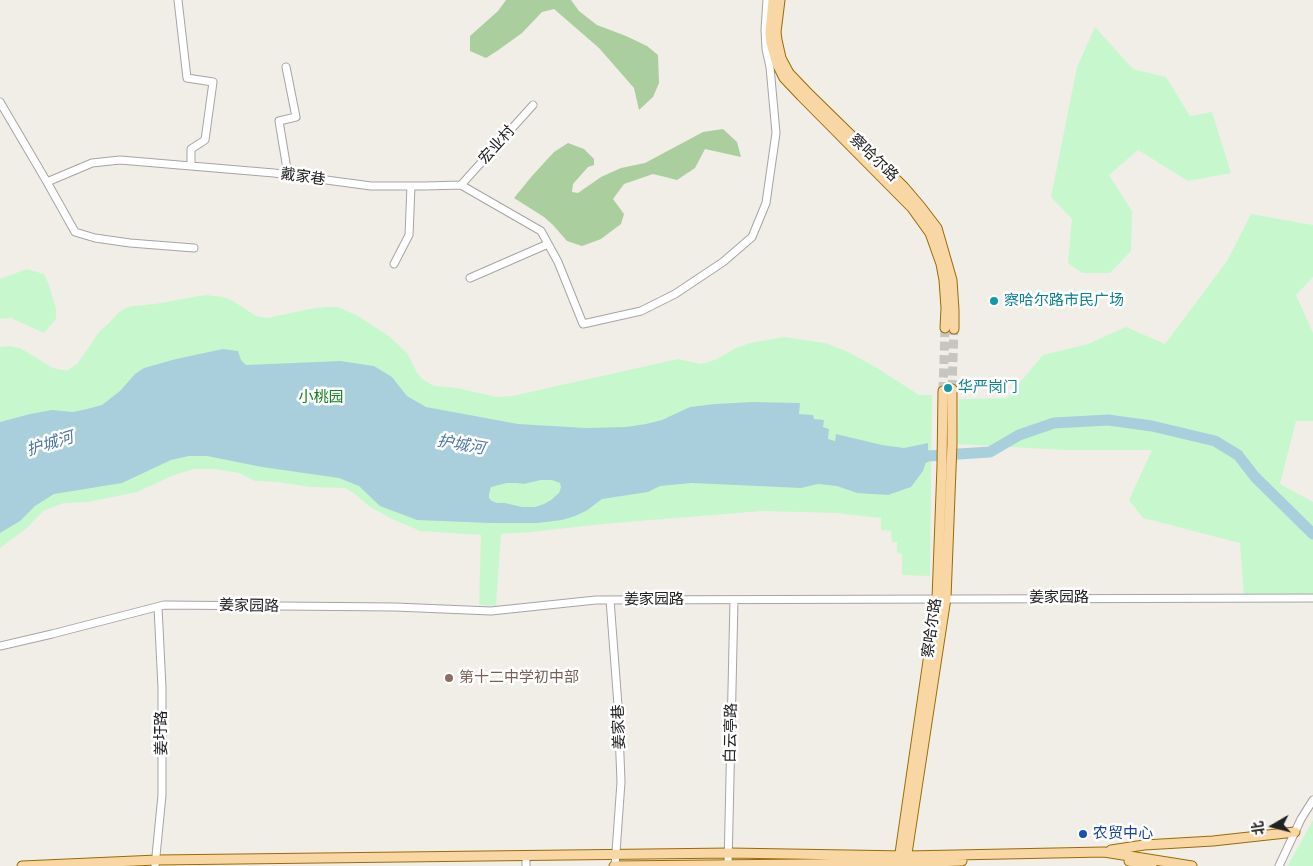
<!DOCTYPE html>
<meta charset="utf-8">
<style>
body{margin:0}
#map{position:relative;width:1313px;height:866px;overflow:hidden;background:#f1eee7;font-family:"Work Sans","Noto Sans SC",sans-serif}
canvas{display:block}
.north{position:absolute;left:1248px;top:801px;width:50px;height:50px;-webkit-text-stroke:4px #fff;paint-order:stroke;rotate:262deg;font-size:14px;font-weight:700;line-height:20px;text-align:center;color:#212121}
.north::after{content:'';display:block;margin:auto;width:18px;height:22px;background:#212121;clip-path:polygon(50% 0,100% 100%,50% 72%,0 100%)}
</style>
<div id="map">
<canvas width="1313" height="866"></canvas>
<div class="north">北</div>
</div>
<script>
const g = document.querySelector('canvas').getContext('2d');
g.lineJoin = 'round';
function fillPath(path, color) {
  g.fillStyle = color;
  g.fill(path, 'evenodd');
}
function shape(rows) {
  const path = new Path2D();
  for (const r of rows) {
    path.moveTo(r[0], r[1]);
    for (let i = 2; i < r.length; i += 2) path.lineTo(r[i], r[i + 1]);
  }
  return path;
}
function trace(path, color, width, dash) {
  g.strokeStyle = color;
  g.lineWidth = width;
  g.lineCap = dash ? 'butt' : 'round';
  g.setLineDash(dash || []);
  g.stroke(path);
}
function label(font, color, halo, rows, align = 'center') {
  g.font = font + ' "Work Sans","Noto Sans SC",sans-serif';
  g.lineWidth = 5;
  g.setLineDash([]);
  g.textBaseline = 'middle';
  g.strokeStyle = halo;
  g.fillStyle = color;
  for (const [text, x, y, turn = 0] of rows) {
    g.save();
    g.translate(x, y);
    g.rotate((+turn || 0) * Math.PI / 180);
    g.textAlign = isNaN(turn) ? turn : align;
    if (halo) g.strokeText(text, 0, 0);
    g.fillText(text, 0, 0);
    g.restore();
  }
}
const forest = shape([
 [506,0,571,0,579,11,597,25,626,36,647,46,658,55,659,83,653,97,639,110,634,88,599,48,554,9,542,12,522,33,497,51,486,58,470,51,470,36,498,11],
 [723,129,737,142,741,157,705,149,695,168,677,180,653,174,624,184,613,199,624,214,621,224,601,239,582,246,567,241,553,225,544,217,514,198,532,176,554,152,568,143,584,149,594,159,594,165,588,167,573,184,572,192,578,193,601,177,621,168,645,163,703,132]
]);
const park = shape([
 [1095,27,1133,69,1166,77,1190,116,1212,112,1231,173,1188,181,1138,150,1109,175,1132,211,1131,251,1110,273,1082,273,1068,263,1072,219,1051,197,1077,67],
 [1251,214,1313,225,1313,277,1296,295,1313,333,1313,421,1296,421,1280,484,1313,502,1313,598,1244,598,1240,543,1143,518,1129,500,1152,450,1065,450,958,444,959,399,1007,398,1043,355,1088,344,1126,327,1165,344,1227,261],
 [27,269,44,274,49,285,56,309,56,319,44,333,11,318,0,319,0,279],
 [205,295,223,297,233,301,256,316,267,318,310,309,325,307,338,307,358,316,389,336,407,353,416,371,422,379,434,386,457,388,496,397,512,396,678,359,700,364,706,363,717,359,736,348,750,343,784,337,825,343,846,351,874,366,919,395,932,395,930,576,902,575,902,554,897,553,897,542,892,542,891,531,881,530,881,518,836,513,762,511,603,524,531,532,501,534,496,606,479,605,481,535,420,531,390,518,369,506,355,494,345,488,310,487,278,482,255,481,239,473,215,469,194,469,174,475,137,492,88,502,64,503,43,511,27,528,0,548,0,347,9,346,20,348,53,368,62,370,68,370,77,364,100,331,111,321,119,312,126,308,133,306,155,304],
 [1313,820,1313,866,1288,866,1292,858]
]);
const water = shape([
 [223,349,238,351,241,360,246,365,340,361,374,366,392,377,407,396,426,407,518,424,586,428,626,427,646,424,662,420,690,407,715,404,753,402,800,403,799,414,813,415,814,419,824,420,823,427,829,429,828,439,835,441,836,434,882,445,904,448,928,443,928,456,923,471,911,487,888,495,857,493,837,486,818,484,801,488,692,483,660,486,648,492,602,499,586,511,575,516,562,520,538,523,490,523,417,520,380,506,359,486,339,478,262,467,207,456,189,456,171,460,122,483,54,494,35,506,20,521,0,533,0,422,30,414,52,410,73,412,87,409,102,405,120,391,135,374,144,368,176,359],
 [541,480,552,480,560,483,561,487,559,493,551,500,544,504,535,507,522,507,505,503,497,503,492,501,489,498,489,494,491,487,507,483,516,483,524,484]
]);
const river = shape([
 [915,461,928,456,990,452,1019,435,1054,423,1108,420,1152,426,1215,441,1238,455,1255,477,1313,534]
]);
const majorTunnel = shape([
 [952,389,954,329],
 [943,391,945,328]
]);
const minor = shape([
 [178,0,187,78,213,82,205,140,191,149,191,166],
 [286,67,296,117,279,121,288,175],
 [0,102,47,182,92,163,120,160,274,173,371,186,425,186,461,185,541,231,558,262,583,324,641,311,675,294,723,262,752,237,766,203,776,133,770,67,766,49,765,30,767,0],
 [47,182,75,232,95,238,130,243,194,248],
 [461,185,533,105],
 [394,264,409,235,411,186],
 [470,278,548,244],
 [610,600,618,705,621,782,615,866],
 [0,646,52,634,164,605,395,607,491,611,596,600,1313,598],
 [526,856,526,866],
 [155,866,162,795,162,688,158,607],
 [728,866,734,600],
 [1279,866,1301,819,1313,800]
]);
const major = shape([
 [773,0,770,33,771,43,777,64,784,78,801,96,912,208,930,233,941,264,944,280,946,308,945,328],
 [780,0,776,32,777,40,781,58,789,73,810,95,904,187,921,207,937,228,952,280,954,310,954,329],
 [1111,850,1144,845,1213,841,1295,832],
 [899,860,937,599,942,466,943,391],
 [906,860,946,598,952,444,952,389],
 [1129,861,1152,866],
 [22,866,157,860,730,853,906,856,1104,852,1192,866],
 [614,866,899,863,962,861]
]);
const markers = [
 [994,301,5,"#0f9aa8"],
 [948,388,5,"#0f9aa8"],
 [449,678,5,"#8d6e63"],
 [1083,834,5,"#1a4fb4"]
];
const streetNames = [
 ["宏业村",497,145,-48],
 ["察哈尔路",874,158,44],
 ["戴家巷",303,177,8],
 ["姜家园路",1059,598],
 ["姜家园路",654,600],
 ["姜家园路",249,606,1],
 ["察哈尔路",932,628,-82],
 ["姜家巷",619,727,-92],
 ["姜圩路",162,733,-90],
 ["白云亭路",731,733,-89]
];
const cultureNames = [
 ["察哈尔路市民广场",1004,301],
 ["华严岗门",958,388]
];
const parkNames = [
 ["小桃园",321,398]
];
const educationNames = [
 ["第十二中学初中部",459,678]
];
const transitNames = [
 ["农贸中心",1093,834]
];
const waterNames = [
 ["护城河",50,444,-17],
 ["护城河",461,445,10]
];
fillPath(forest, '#abce9e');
fillPath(park, '#c7f8cd');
fillPath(water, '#aacfdc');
trace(river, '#aacfdc', 11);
trace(majorTunnel, '#c7c5bf', 9, [9, 4.5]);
trace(minor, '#a5a5a5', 9);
trace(major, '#986c05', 11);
trace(minor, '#fff', 7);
trace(major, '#f9d7a4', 9);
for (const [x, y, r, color] of markers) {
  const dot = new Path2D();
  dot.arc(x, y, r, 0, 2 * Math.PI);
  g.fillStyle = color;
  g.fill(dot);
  trace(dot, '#fff', 2);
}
label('15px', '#212121', '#fff', streetNames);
label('15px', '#0d838f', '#fff', cultureNames, 'left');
label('15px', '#107e1c', '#fff', parkNames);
label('15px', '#785e54', '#fff', educationNames, 'left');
label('15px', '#164399', '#fff', transitNames, 'left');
label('italic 16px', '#4c77a6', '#fff', waterNames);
</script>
